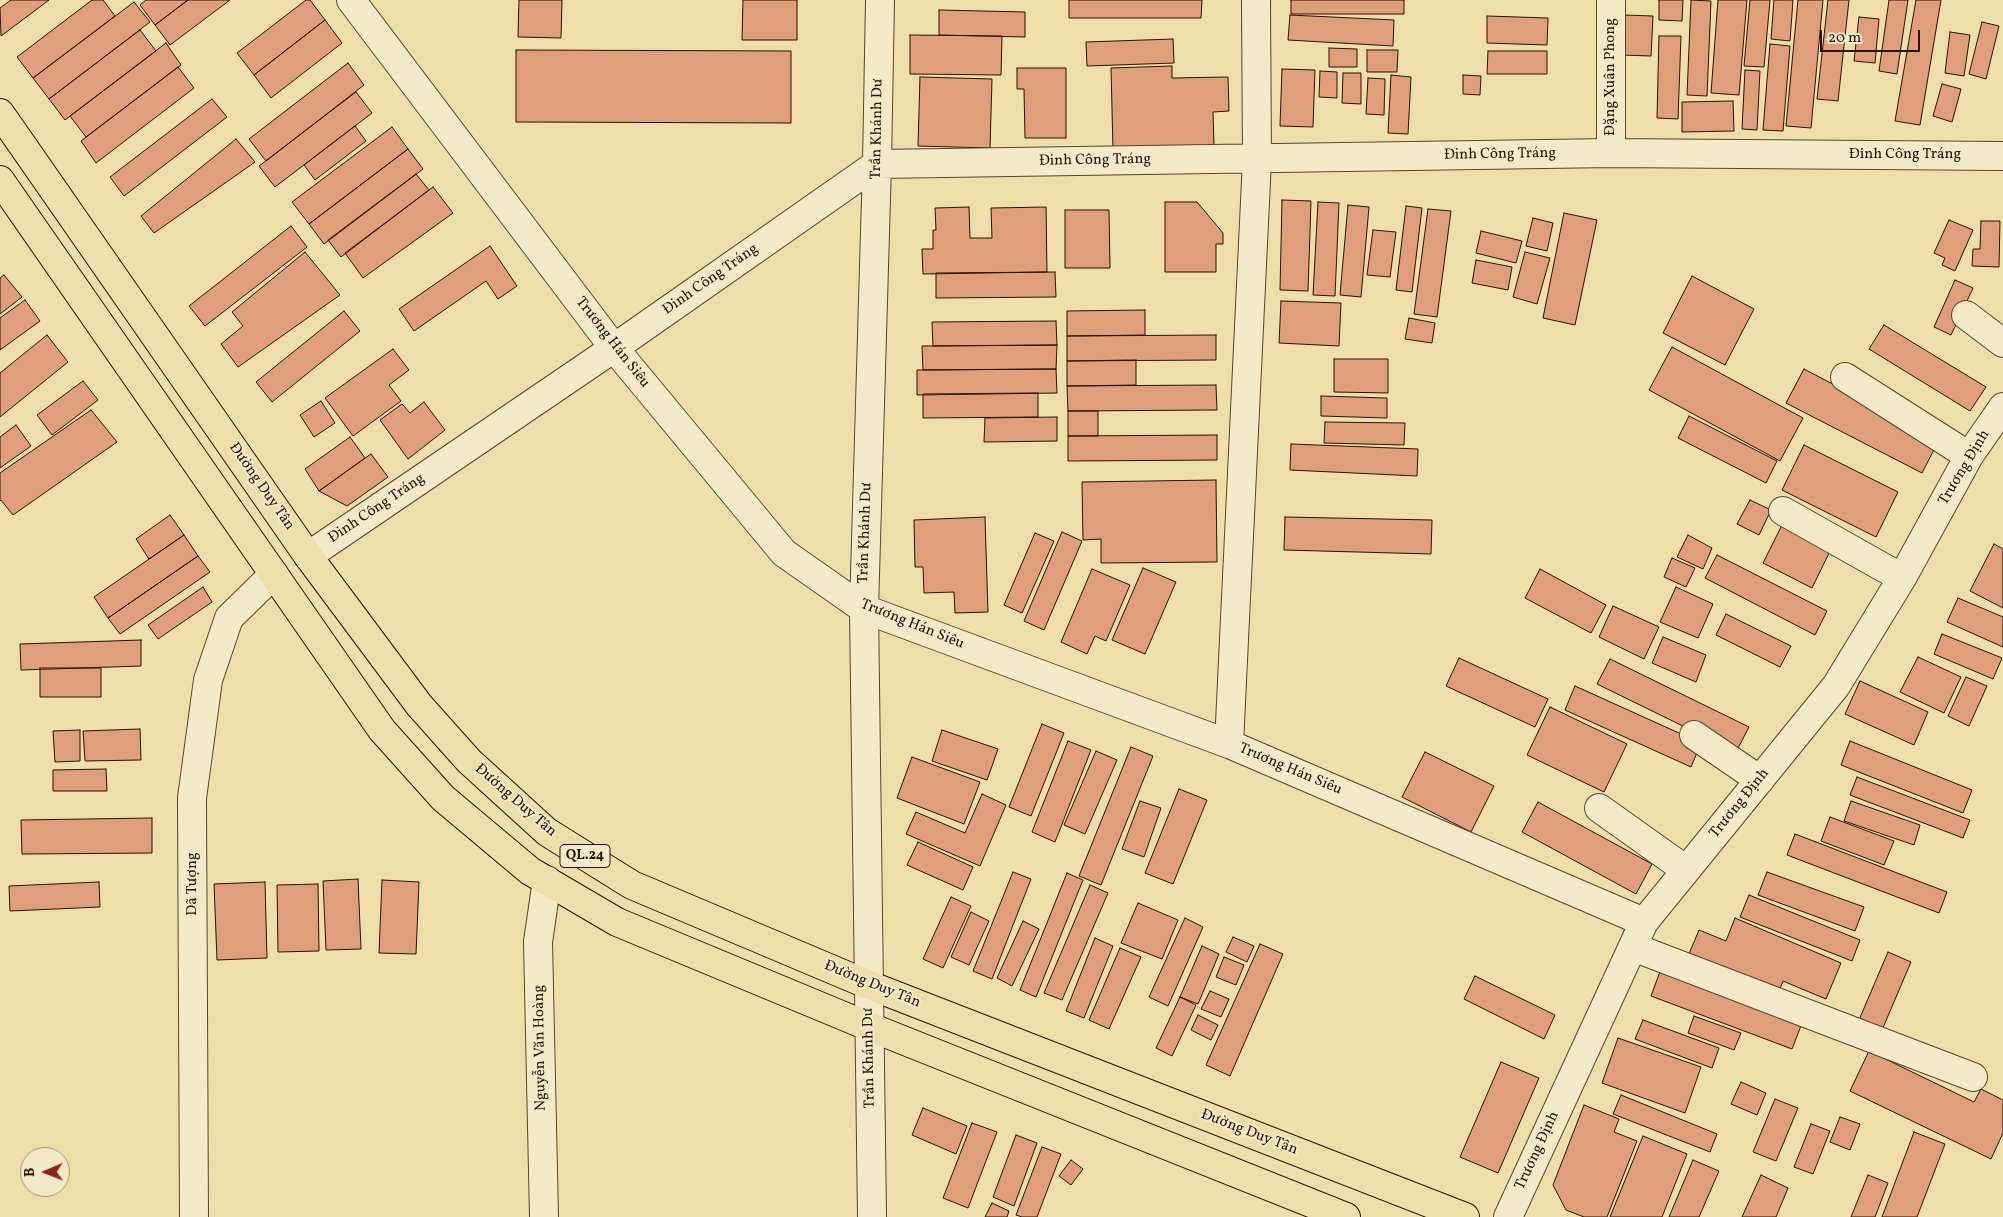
<!DOCTYPE html>
<meta charset="utf-8">
<style>
body{margin:0}
#map{position:relative;width:2003px;height:1217px;overflow:hidden;background:#eedeaa;font-family:Vollkorn,serif}
canvas{display:block}
.north{position:absolute;left:20px;top:1147px;width:50px;height:50px;box-sizing:border-box;background:#f4eac8;border:1px solid #a3937a;border-radius:50%;rotate:269deg;font-size:14px;font-weight:700;line-height:20px;text-align:center;color:#291106}
.north::after{content:'';display:block;margin:auto;width:18px;height:22px;background:#8f2418;clip-path:polygon(50% 0,100% 100%,50% 72%,0 100%)}
.scale{position:absolute;left:1820px;top:30px;width:100px;height:22px;box-sizing:border-box;border:2px solid #291106;border-top:0;padding-left:6px;font-size:15px;line-height:18px;white-space:nowrap;color:#291106;-webkit-text-stroke:4px #f4eac8;paint-order:stroke}
</style>
<div id="map">
<canvas width="2003" height="1217"></canvas>
<div class="north">B</div>
<div class="scale">20 m</div>
</div>
<script>
const g = document.querySelector('canvas').getContext('2d');
g.lineJoin = 'round';
function fillPath(path, color) {
  g.fillStyle = color;
  g.fill(path, 'evenodd');
}
function shape(rows) {
  const path = new Path2D();
  for (const r of rows) {
    path.moveTo(r[0], r[1]);
    for (let i = 2; i < r.length; i += 2) path.lineTo(r[i], r[i + 1]);
  }
  return path;
}
function trace(path, color, width, dash) {
  g.strokeStyle = color;
  g.lineWidth = width;
  g.lineCap = dash ? 'butt' : 'round';
  g.setLineDash(dash || []);
  g.stroke(path);
}
function label(font, color, halo, rows, align = 'center') {
  g.font = font + ' Vollkorn,serif';
  g.lineWidth = 4;
  g.setLineDash([]);
  g.textBaseline = 'middle';
  g.strokeStyle = halo;
  g.fillStyle = color;
  for (const [text, x, y, turn = 0] of rows) {
    g.save();
    g.translate(x, y);
    g.rotate((+turn || 0) * Math.PI / 180);
    g.textAlign = isNaN(turn) ? turn : align;
    if (halo) g.strokeText(text, 0, 0);
    g.fillText(text, 0, 0);
    g.restore();
  }
}
const building = shape([
 [11,0,49,0,1,36,0,8,11,0],
 [92,0,103,0,115,16,33,78,17,57,92,0],
 [146,0,188,0,155,25,140,5,146,0],
 [188,0,230,0,170,45,155,25,188,0],
 [306,0,310,0,325,20,254,75,237,53,306,0],
 [519,0,562,0,561,38,518,37,519,0],
 [743,0,797,0,797,40,742,40,743,0],
 [1069,0,1202,0,1201,18,1069,18,1069,0],
 [1291,0,1404,0,1404,14,1291,14,1291,0],
 [1659,0,1683,0,1682,21,1659,20,1659,0],
 [1691,0,1711,1,1707,96,1687,95,1691,0],
 [1718,0,1747,0,1739,95,1711,93,1718,0],
 [1750,0,1770,0,1764,67,1744,66,1750,0],
 [1774,0,1793,0,1790,41,1771,39,1774,0],
 [1798,0,1823,0,1811,128,1786,126,1798,0],
 [1828,0,1849,0,1838,101,1817,99,1828,0],
 [1889,0,1908,0,1897,74,1879,71,1889,0],
 [1916,0,1941,0,1920,125,1895,121,1916,0],
 [134,2,150,22,49,99,33,78,134,2],
 [939,10,1025,12,1025,37,939,35,939,10],
 [1290,15,1394,20,1393,46,1288,40,1290,15],
 [1624,15,1653,16,1651,56,1622,55,1624,15],
 [1487,16,1548,18,1547,45,1487,43,1487,16],
 [1859,17,1879,19,1875,63,1854,61,1859,17],
 [325,20,342,43,271,98,254,75,325,20],
 [1982,22,1999,26,1986,79,1969,74,1982,22],
 [140,30,156,51,65,120,49,99,140,30],
 [1950,32,1970,35,1964,76,1945,73,1950,32],
 [910,35,1002,36,1001,75,910,74,910,35],
 [1659,36,1681,36,1678,119,1657,118,1659,36],
 [1173,39,1174,63,1087,66,1086,42,1173,39],
 [166,43,181,65,86,137,70,116,166,43],
 [1770,44,1790,46,1783,131,1763,130,1770,44],
 [1329,48,1357,49,1357,67,1329,67,1329,48],
 [516,50,791,51,791,123,516,122,516,50],
 [1367,50,1398,50,1397,72,1367,72,1367,50],
 [1488,51,1547,51,1547,74,1487,74,1488,51],
 [348,63,364,85,266,161,249,139,348,63],
 [1172,66,1172,78,1228,77,1229,111,1213,112,1214,147,1113,150,1111,68,1172,66],
 [178,67,194,88,96,163,81,141,178,67],
 [1017,68,1066,68,1066,138,1025,138,1024,89,1017,89,1017,68],
 [1282,69,1315,70,1313,127,1280,126,1282,69],
 [1745,70,1760,71,1757,130,1742,129,1745,70],
 [1320,71,1337,72,1337,98,1319,97,1320,71],
 [1343,73,1361,73,1361,104,1342,103,1343,73],
 [1391,75,1411,77,1408,134,1388,133,1391,75],
 [1463,75,1481,76,1480,95,1463,94,1463,75],
 [920,77,992,79,990,148,918,146,920,77],
 [1368,78,1385,79,1384,115,1366,114,1368,78],
 [1942,84,1961,89,1952,122,1933,116,1942,84],
 [356,92,372,113,275,187,259,166,356,92],
 [212,99,227,117,124,196,110,177,212,99],
 [1733,101,1734,131,1682,132,1682,102,1733,101],
 [355,126,366,141,315,180,304,165,355,126],
 [392,127,408,149,309,224,292,202,392,127],
 [236,139,255,162,154,233,141,216,236,139],
 [408,149,423,169,324,244,309,224,408,149],
 [416,174,429,190,341,257,328,240,416,174],
 [433,187,453,213,363,278,345,253,433,187],
 [1282,200,1311,201,1308,291,1280,290,1282,200],
 [1165,202,1197,202,1223,233,1223,244,1216,244,1216,272,1165,272,1165,202],
 [1318,202,1339,203,1335,296,1313,295,1318,202],
 [1348,205,1369,207,1361,297,1340,295,1348,205],
 [1406,206,1422,208,1412,292,1396,290,1406,206],
 [969,207,970,238,992,238,991,208,1046,207,1047,272,923,274,922,249,933,249,933,230,936,230,935,208,969,207],
 [1428,209,1451,211,1437,317,1414,314,1428,209],
 [1065,210,1109,210,1110,268,1065,268,1065,210],
 [1564,213,1597,220,1575,325,1543,318,1564,213],
 [1533,218,1553,223,1547,251,1526,246,1533,218],
 [1949,220,1973,230,1955,271,1942,265,1945,258,1934,253,1949,220],
 [1981,221,2000,221,1999,267,1972,266,1973,249,1980,249,1981,221],
 [291,226,307,247,205,326,189,306,291,226],
 [1373,230,1396,232,1390,277,1367,275,1373,230],
 [1481,231,1522,241,1516,263,1476,253,1481,231],
 [490,246,517,286,498,299,486,281,414,331,399,309,490,246],
 [305,252,340,295,238,367,221,344,243,326,232,312,305,252],
 [1525,252,1550,258,1537,304,1513,297,1525,252],
 [1476,260,1512,267,1508,290,1472,283,1476,260],
 [1055,272,1056,297,936,298,936,273,1055,272],
 [4,275,22,297,0,314,0,278,4,275],
 [1692,276,1754,309,1725,365,1663,333,1692,276],
 [1955,280,1973,288,1951,335,1934,327,1955,280],
 [25,300,40,321,0,350,0,318,25,300],
 [1281,301,1341,303,1339,346,1279,343,1281,301],
 [1145,310,1145,335,1067,336,1067,311,1145,310],
 [344,311,360,331,272,402,256,382,344,311],
 [1409,318,1435,323,1432,343,1405,339,1409,318],
 [1056,321,1057,345,933,346,932,322,1056,321],
 [1884,325,1986,387,1970,411,1869,349,1884,325],
 [47,335,68,362,0,417,0,373,47,335],
 [1216,335,1216,360,1067,361,1067,336,1216,335],
 [1057,345,1056,369,923,370,922,346,1057,345],
 [1672,347,1803,418,1780,461,1649,390,1672,347],
 [393,349,409,370,389,385,401,401,353,436,325,398,393,349],
 [1334,359,1388,359,1388,393,1334,392,1334,359],
 [1136,360,1136,385,1067,386,1067,361,1136,360],
 [1056,369,1057,393,917,395,917,370,1056,369],
 [1804,369,1939,440,1922,473,1786,403,1804,369],
 [83,381,98,400,52,435,37,415,83,381],
 [1216,385,1217,410,1068,411,1067,386,1216,385],
 [1038,393,1038,417,923,418,923,394,1038,393],
 [1321,396,1387,398,1387,418,1321,416,1321,396],
 [321,401,335,423,314,437,300,415,321,401],
 [424,402,445,430,408,459,380,420,402,404,410,413,424,402],
 [91,410,117,442,13,515,1,500,0,501,0,473,91,410],
 [1068,411,1098,411,1098,436,1068,436,1068,411],
 [1689,416,1777,461,1766,483,1678,438,1689,416],
 [1057,417,1057,441,984,442,985,418,1057,417],
 [1325,422,1405,423,1404,445,1324,443,1325,422],
 [16,425,31,446,0,468,0,437,16,425],
 [1217,435,1217,460,1068,461,1068,436,1217,435],
 [350,437,365,458,319,491,305,469,350,437],
 [1291,444,1418,449,1417,476,1290,470,1291,444],
 [1804,445,1898,492,1876,537,1782,490,1804,445],
 [371,454,388,477,347,506,319,491,371,454],
 [1216,480,1217,562,1101,563,1101,539,1083,540,1082,482,1216,480],
 [1750,500,1771,510,1759,535,1737,524,1750,500],
 [170,515,184,535,149,559,136,539,170,515],
 [985,517,988,612,955,613,954,592,924,593,923,567,915,567,914,520,985,517],
 [1285,517,1432,520,1431,554,1284,550,1285,517],
 [1784,521,1833,545,1812,588,1763,563,1784,521],
 [1062,532,1082,541,1044,630,1024,621,1062,532],
 [1035,533,1054,541,1022,613,1004,605,1035,533],
 [184,535,198,556,108,618,94,597,184,535],
 [1688,535,1712,548,1703,569,1677,557,1688,535],
 [1994,544,2003,549,2003,608,1970,591,1994,544],
 [1717,555,1827,611,1815,635,1705,578,1717,555],
 [198,556,210,572,120,634,108,618,198,556],
 [1672,558,1695,568,1686,587,1664,577,1672,558],
 [1143,568,1176,582,1145,654,1112,640,1143,568],
 [1092,569,1130,585,1106,641,1095,636,1087,654,1061,642,1092,569],
 [1540,569,1606,605,1591,633,1525,598,1540,569],
 [203,587,212,602,158,639,148,625,203,587],
 [1676,587,1713,604,1698,638,1660,622,1676,587],
 [1958,598,2003,617,2003,647,1947,622,1958,598],
 [1613,606,1659,627,1644,659,1599,637,1613,606],
 [1726,614,1791,646,1780,667,1716,635,1726,614],
 [1942,634,2002,658,1993,679,1934,654,1942,634],
 [1663,637,1706,655,1696,682,1652,663,1663,637],
 [141,640,141,666,21,670,20,644,141,640],
 [1918,657,1961,677,1944,713,1900,692,1918,657],
 [1459,658,1548,699,1535,727,1446,686,1459,658],
 [1610,659,1749,727,1736,752,1597,684,1610,659],
 [40,668,101,668,101,697,40,697,40,668],
 [1966,677,1987,686,1969,726,1948,716,1966,677],
 [1860,681,1928,712,1914,745,1845,714,1860,681],
 [1575,686,1701,743,1691,767,1565,710,1575,686],
 [1550,707,1627,744,1604,792,1527,755,1550,707],
 [1042,724,1064,733,1031,816,1009,807,1042,724],
 [140,729,141,760,85,761,83,731,140,729],
 [80,730,80,761,55,762,53,731,80,730],
 [942,730,998,749,987,780,932,761,942,730],
 [1068,741,1091,750,1055,842,1032,832,1068,741],
 [1850,741,1972,790,1963,813,1841,765,1850,741],
 [1131,747,1153,756,1101,885,1079,876,1131,747],
 [1096,751,1117,760,1085,834,1064,825,1096,751],
 [1425,752,1494,786,1471,832,1402,797,1425,752],
 [912,757,980,782,964,824,897,798,912,757],
 [106,769,107,791,53,791,53,770,106,769],
 [1857,777,1970,820,1963,838,1850,795,1857,777],
 [1179,789,1207,800,1173,884,1145,873,1179,789],
 [982,794,1006,805,980,866,906,834,916,812,965,833,982,794],
 [1140,801,1161,808,1144,857,1122,849,1140,801],
 [1851,801,1920,825,1914,845,1844,821,1851,801],
 [1538,802,1652,864,1636,894,1522,832,1538,802],
 [1830,817,1894,841,1884,865,1821,841,1830,817],
 [152,818,152,853,22,854,21,820,152,818],
 [1795,834,1947,892,1939,913,1787,855,1795,834],
 [918,842,973,867,963,890,907,865,918,842],
 [1013,872,1031,879,992,979,973,971,1013,872],
 [1767,872,1864,907,1855,931,1758,895,1767,872],
 [1067,873,1083,880,1036,997,1020,990,1067,873],
 [358,879,361,949,326,950,323,881,358,879],
 [382,880,419,882,416,954,379,953,382,880],
 [99,882,100,907,10,911,9,886,99,882],
 [265,882,267,958,217,960,214,884,265,882],
 [318,884,319,951,278,952,277,885,318,884],
 [1090,885,1108,893,1062,1000,1044,993,1090,885],
 [1749,895,1860,940,1852,961,1740,917,1749,895],
 [951,897,971,906,943,968,923,959,951,897],
 [1138,903,1178,920,1162,959,1121,943,1138,903],
 [971,912,989,921,969,965,951,957,971,912],
 [1185,918,1203,927,1168,1006,1149,997,1185,918],
 [1735,918,1841,963,1826,999,1783,981,1776,999,1686,961,1699,930,1726,941,1735,918],
 [1023,921,1039,929,1012,986,997,978,1023,921],
 [1233,937,1254,946,1247,962,1226,952,1233,937],
 [1095,938,1113,946,1084,1018,1066,1011,1095,938],
 [1260,944,1283,954,1230,1076,1206,1065,1260,944],
 [1202,946,1219,954,1198,1004,1180,997,1202,946],
 [1120,948,1141,957,1109,1029,1089,1020,1120,948],
 [1888,952,1911,962,1879,1037,1856,1027,1888,952],
 [1224,957,1244,965,1236,985,1216,977,1224,957],
 [1661,969,1802,1023,1792,1049,1651,996,1661,969],
 [1475,976,1555,1015,1544,1039,1464,999,1475,976],
 [1210,991,1229,999,1221,1017,1201,1009,1210,991],
 [1180,997,1196,1005,1172,1056,1156,1048,1180,997],
 [1198,1015,1218,1025,1211,1040,1191,1030,1198,1015],
 [1694,1016,1741,1033,1734,1050,1688,1033,1694,1016],
 [1643,1020,1719,1048,1712,1068,1635,1039,1643,1020],
 [1618,1038,1701,1067,1685,1113,1602,1083,1618,1038],
 [1869,1051,1974,1102,1981,1089,2003,1100,2003,1133,1991,1159,1850,1091,1869,1051],
 [1501,1062,1539,1078,1498,1173,1460,1157,1501,1062],
 [1741,1082,1766,1093,1757,1115,1731,1104,1741,1082],
 [1621,1095,1717,1134,1710,1152,1613,1114,1621,1095],
 [1775,1099,1798,1108,1776,1161,1753,1152,1775,1099],
 [1584,1105,1619,1119,1614,1132,1637,1141,1607,1217,1584,1217,1566,1210,1553,1185,1584,1105],
 [923,1108,967,1126,956,1154,912,1135,923,1108],
 [1840,1117,1860,1124,1850,1150,1830,1142,1840,1117],
 [972,1123,997,1132,968,1208,943,1198,972,1123],
 [1811,1124,1830,1131,1813,1174,1794,1167,1811,1124],
 [1914,1132,1945,1144,1917,1217,1882,1217,1914,1132],
 [1016,1135,1037,1143,1014,1206,993,1197,1016,1135],
 [1643,1136,1687,1154,1662,1217,1610,1217,1643,1136],
 [1042,1147,1061,1154,1037,1217,1022,1217,1016,1215,1042,1147],
 [1071,1160,1083,1169,1071,1185,1059,1176,1071,1160],
 [1693,1160,1719,1171,1699,1217,1669,1217,1693,1160],
 [1761,1175,1788,1188,1776,1217,1742,1217,1761,1175],
 [1868,1175,1888,1183,1875,1217,1851,1217,1868,1175],
 [992,1203,1009,1211,1007,1217,985,1217,992,1203]
]);
const street = shape([
 [351,0,614,348,784,553,864,609,1229,744,1644,922],
 [1611,153,1611,0],
 [1966,315,2003,343],
 [1845,377,1969,456],
 [1783,511,1902,578],
 [308,556,614,348,877,164,1611,153,2003,156],
 [1694,735,1760,780],
 [1229,744,1257,160,1256,0],
 [1599,808,1686,870],
 [1633,947,1973,1077],
 [194,1217,192,798,208,680,229,618,274,574],
 [544,1217,538,942,547,880],
 [872,1217,864,609,877,164,880,0],
 [1508,1217,1644,922,1836,686,1902,578,1969,456,2003,407]
]);
const primary = shape([
 [0,113,308,556,419,705,469,761,547,832,632,885,869,985,1465,1217],
 [0,180,382,730,443,798,530,871,617,922,870,1027,1346,1217]
]);
const shields = [
 [585,856,50]
];
const shieldNames = [
 ["QL.24",585,856]
];
const streetNames = [
 ["Đặng Xuân Phong",1611,77,-90],
 ["Trần Khánh Dư",878,129,-89],
 ["Đinh Công Tráng",1500,155,-1],
 ["Đinh Công Tráng",1905,155],
 ["Đinh Công Tráng",1095,161,-1],
 ["Đinh Công Tráng",711,280,-35],
 ["Trương Hán Siêu",612,343,52],
 ["Trương Định",1965,468,-59],
 ["Đường Duy Tân",261,487,55],
 ["Đinh Công Tráng",377,509,-34],
 ["Trần Khánh Dư",866,533,-88],
 ["Trương Hán Siêu",912,625,22],
 ["Trương Hán Siêu",1290,770,23],
 ["Đường Duy Tân",515,801,41],
 ["Trương Định",1740,804,-51],
 ["Dã Tượng",193,884,-90],
 ["Đường Duy Tân",872,985,22],
 ["Nguyễn Văn Hoàng",541,1048,-91],
 ["Trần Khánh Dư",870,1058,-91],
 ["Đường Duy Tân",1249,1133,21],
 ["Trương Định",1538,1151,-65]
];
fillPath(building, '#de9f7a');
trace(building, '#291106', 1);
trace(street, '#5a442f', 30);
trace(primary, '#291106', 30);
trace(street, '#f4eac8', 28);
trace(primary, '#eedeaa', 28);
for (const [x, y, w] of shields) {
  const box = new Path2D();
  box.roundRect(x - w / 2, y - 11.5, w, 23, 4);
  g.fillStyle = '#f4eac8';
  g.fill(box);
  trace(box, '#291106', 1);
}
label('bold 14px', '#291106', null, shieldNames);
label('15px', '#291106', '#f4eac8', streetNames);
</script>
